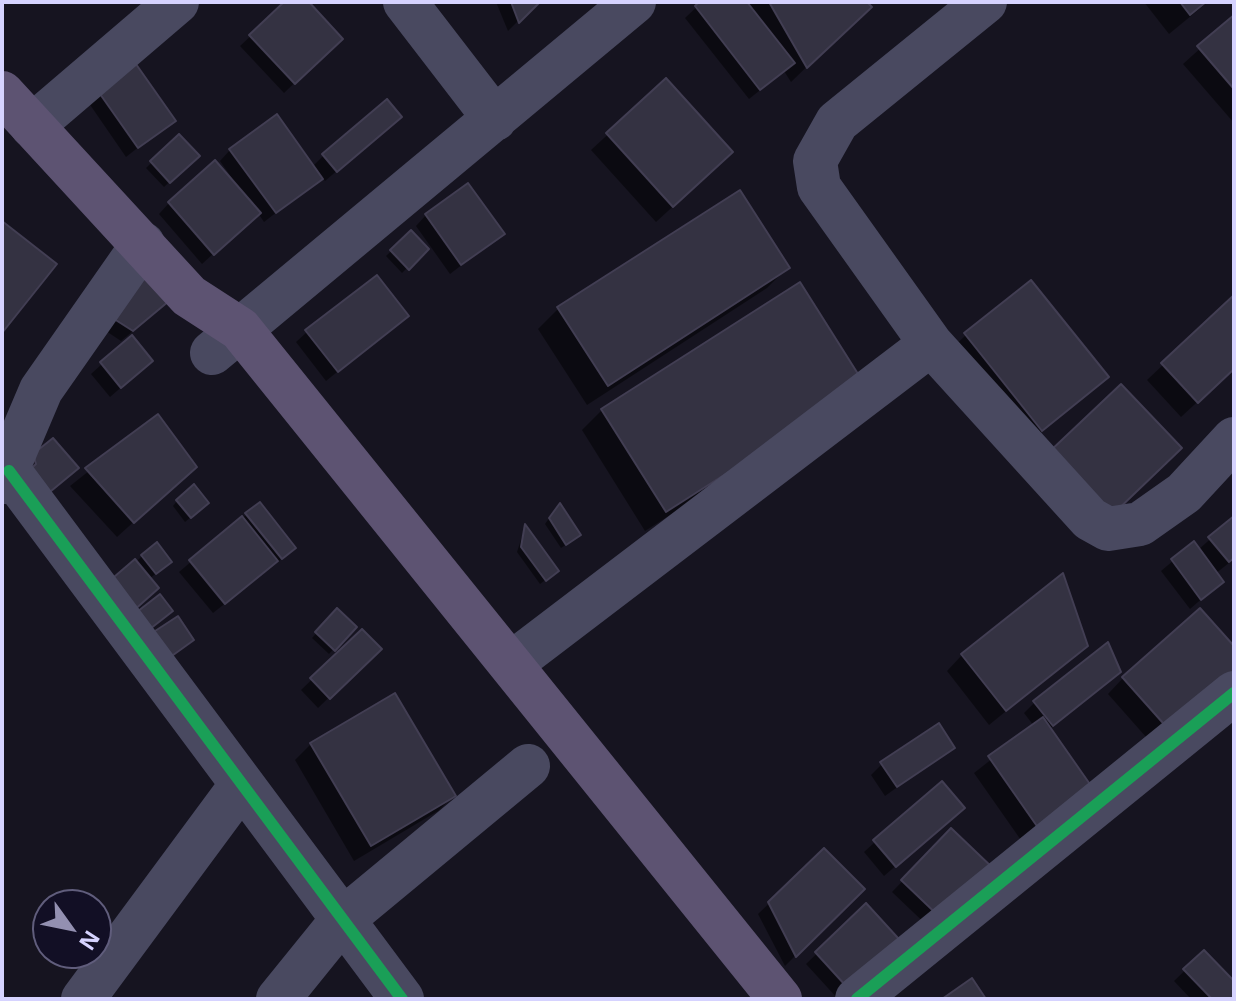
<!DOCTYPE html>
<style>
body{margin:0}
#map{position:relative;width:1236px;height:1001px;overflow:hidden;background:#161420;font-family:"Noto Sans",sans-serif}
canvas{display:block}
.frame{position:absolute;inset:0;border:4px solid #d6d3ff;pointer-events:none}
.north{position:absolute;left:32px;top:889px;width:80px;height:80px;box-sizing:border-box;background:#120f25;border:2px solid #605d7c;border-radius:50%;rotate:123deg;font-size:22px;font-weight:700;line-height:32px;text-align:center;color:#d6d3ff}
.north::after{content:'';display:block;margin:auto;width:28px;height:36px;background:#9390b1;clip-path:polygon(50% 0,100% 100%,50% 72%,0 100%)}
</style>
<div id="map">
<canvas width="1236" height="1001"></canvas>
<div class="frame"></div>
<div class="north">N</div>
</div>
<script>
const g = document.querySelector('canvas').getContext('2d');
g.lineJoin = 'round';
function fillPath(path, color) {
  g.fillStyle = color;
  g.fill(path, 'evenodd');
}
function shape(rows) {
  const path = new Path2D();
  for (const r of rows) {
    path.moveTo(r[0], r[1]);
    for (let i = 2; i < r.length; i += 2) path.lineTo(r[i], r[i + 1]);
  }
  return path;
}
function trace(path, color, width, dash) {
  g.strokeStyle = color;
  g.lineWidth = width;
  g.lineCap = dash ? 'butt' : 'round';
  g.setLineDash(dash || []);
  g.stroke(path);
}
const shadow = shape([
 [287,2,306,2,340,39,284,93,240,46],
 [496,2,537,2,508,31],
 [702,2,864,2,853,22,791,82,784,71,749,99,685,18],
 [1144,2,1208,2,1169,34],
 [1234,18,1234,123,1183,64],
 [666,81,715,168,656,222,591,150],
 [94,86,173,120,126,157,84,96],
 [388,127,325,181,322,177,264,222,258,213,202,264,159,214,169,203,234,181,220,161,230,150,312,167,324,155],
 [178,137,197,156,164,187,146,168],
 [426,215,502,234,450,274,416,226],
 [411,232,426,249,402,273,386,256],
 [788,267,767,288,587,405,538,329,558,309],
 [1234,298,1234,368,1181,417,1147,380],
 [162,307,121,341,91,321],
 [406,316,326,381,296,342,307,332],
 [966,335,1106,377,1025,446,950,350],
 [102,364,140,371,110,397,91,374],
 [842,405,645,531,582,430,602,410],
 [157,417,178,482,117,537,70,486],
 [177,501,202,508,185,522,173,506],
 [555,510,573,540,561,548,545,524],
 [246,515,289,553,213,613,179,572],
 [1234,518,1234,559,1215,574,1221,582,1190,609,1161,571,1193,544,1198,550],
 [525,527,552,575,540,584,517,552],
 [142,556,164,567,149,579,135,563],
 [337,611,354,627,329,654,312,638],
 [362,631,379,649,318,708,301,690],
 [1086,646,989,725,947,671,962,655],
 [1234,649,1154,746,1108,694,1123,678],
 [1108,682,1049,729,1091,790,1023,843,974,773,1034,726,1024,713,1035,702],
 [311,744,453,796,438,811,354,861,295,760],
 [953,747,885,796,871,775,882,764],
 [951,818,884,876,864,852,875,842],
 [951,831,935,933,892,892],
 [824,851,862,889,785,966,758,914],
 [866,906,838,999,806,964],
 [1204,952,1234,984,1234,999,1191,999,1174,981]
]);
const building = shape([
 [284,2,309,2,343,39,295,84,249,35,284,2],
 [511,2,540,2,519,23,511,2],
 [699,2,747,2,795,63,760,90,695,6,699,2],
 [769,2,867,2,872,7,807,68,769,2],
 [1180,2,1206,2,1190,15,1180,2],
 [1234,15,1234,89,1197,46,1234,15],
 [131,57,176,121,138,148,93,84,131,57],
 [666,78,733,152,673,207,606,133,666,78],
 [387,99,402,117,337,172,322,154,387,99],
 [277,114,323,179,276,213,229,149,277,114],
 [179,134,200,156,170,183,150,161,179,134],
 [215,160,261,213,214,255,168,202,215,160],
 [468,183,505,234,461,265,425,214,468,183],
 [740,190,790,268,608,386,557,307,740,190],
 [2,221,57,264,2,333,2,221],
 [411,230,429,249,409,270,390,250,411,230],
 [150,267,175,296,133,331,100,310,150,267],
 [377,275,409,316,338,372,305,330,377,275],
 [1031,280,1109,377,1042,431,964,333,1031,280],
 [800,282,865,385,666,512,601,409,800,282],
 [1234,295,1234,369,1198,403,1161,363,1234,295],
 [132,335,153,361,121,388,100,362,132,335],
 [1121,384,1182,448,1109,518,1047,454,1121,384],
 [158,414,197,467,134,523,85,468,158,414],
 [53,438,79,468,45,496,26,473,36,464,33,454,53,438],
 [194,484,209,503,191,518,176,500,194,484],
 [260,502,296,548,282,559,245,513,260,502],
 [560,503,581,535,566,545,549,518,560,503],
 [242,516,278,561,225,604,189,560,242,516],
 [1234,516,1234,558,1229,562,1208,537,1234,516],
 [525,524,559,571,546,581,521,547,525,524],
 [1194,541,1224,582,1201,600,1171,559,1194,541],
 [157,542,172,562,156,574,141,555,157,542],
 [135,559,159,588,132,612,107,583,135,559],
 [1063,573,1088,646,1006,711,961,654,1063,573],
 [160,594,173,611,141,636,133,615,160,594],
 [337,608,357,627,335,651,315,632,337,608],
 [1200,608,1234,646,1234,675,1171,732,1122,677,1200,608],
 [178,616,194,640,169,658,152,633,178,616],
 [362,629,382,649,330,699,310,678,362,629],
 [1108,642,1121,672,1053,726,1033,701,1108,642],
 [395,693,456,796,371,846,310,743,395,693],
 [1043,717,1094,790,1039,829,988,756,1043,717],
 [939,723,955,748,897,787,880,762,939,723],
 [942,781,965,808,896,867,873,840,942,781],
 [951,828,996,871,947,924,901,880,951,828],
 [824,848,865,889,796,957,768,902,824,848],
 [866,903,908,949,856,997,815,952,866,903],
 [1204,950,1234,981,1234,999,1212,999,1183,969,1204,950],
 [972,978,986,999,942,999,972,978]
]);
const minor = shape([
 [405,2,495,119],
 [32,126,177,2],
 [931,344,1090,519,1108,529,1140,524,1184,493,1234,439],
 [212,353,634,2],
 [9,471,402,999],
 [2,482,41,390,143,244],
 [512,663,931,344,819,187,815,161,837,122,985,2],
 [83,999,242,784],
 [278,999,342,920,528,766],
 [857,999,1234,693]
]);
const major = shape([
 [2,93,189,296,240,329,780,999]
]);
const cycleway = shape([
 [9,471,402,999],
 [857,999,1234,693]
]);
fillPath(shadow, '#0007');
fillPath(building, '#343242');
trace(building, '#423e53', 2);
trace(minor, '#494960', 44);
trace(major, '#5d5372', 44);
trace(cycleway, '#1a9f57', 12);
</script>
